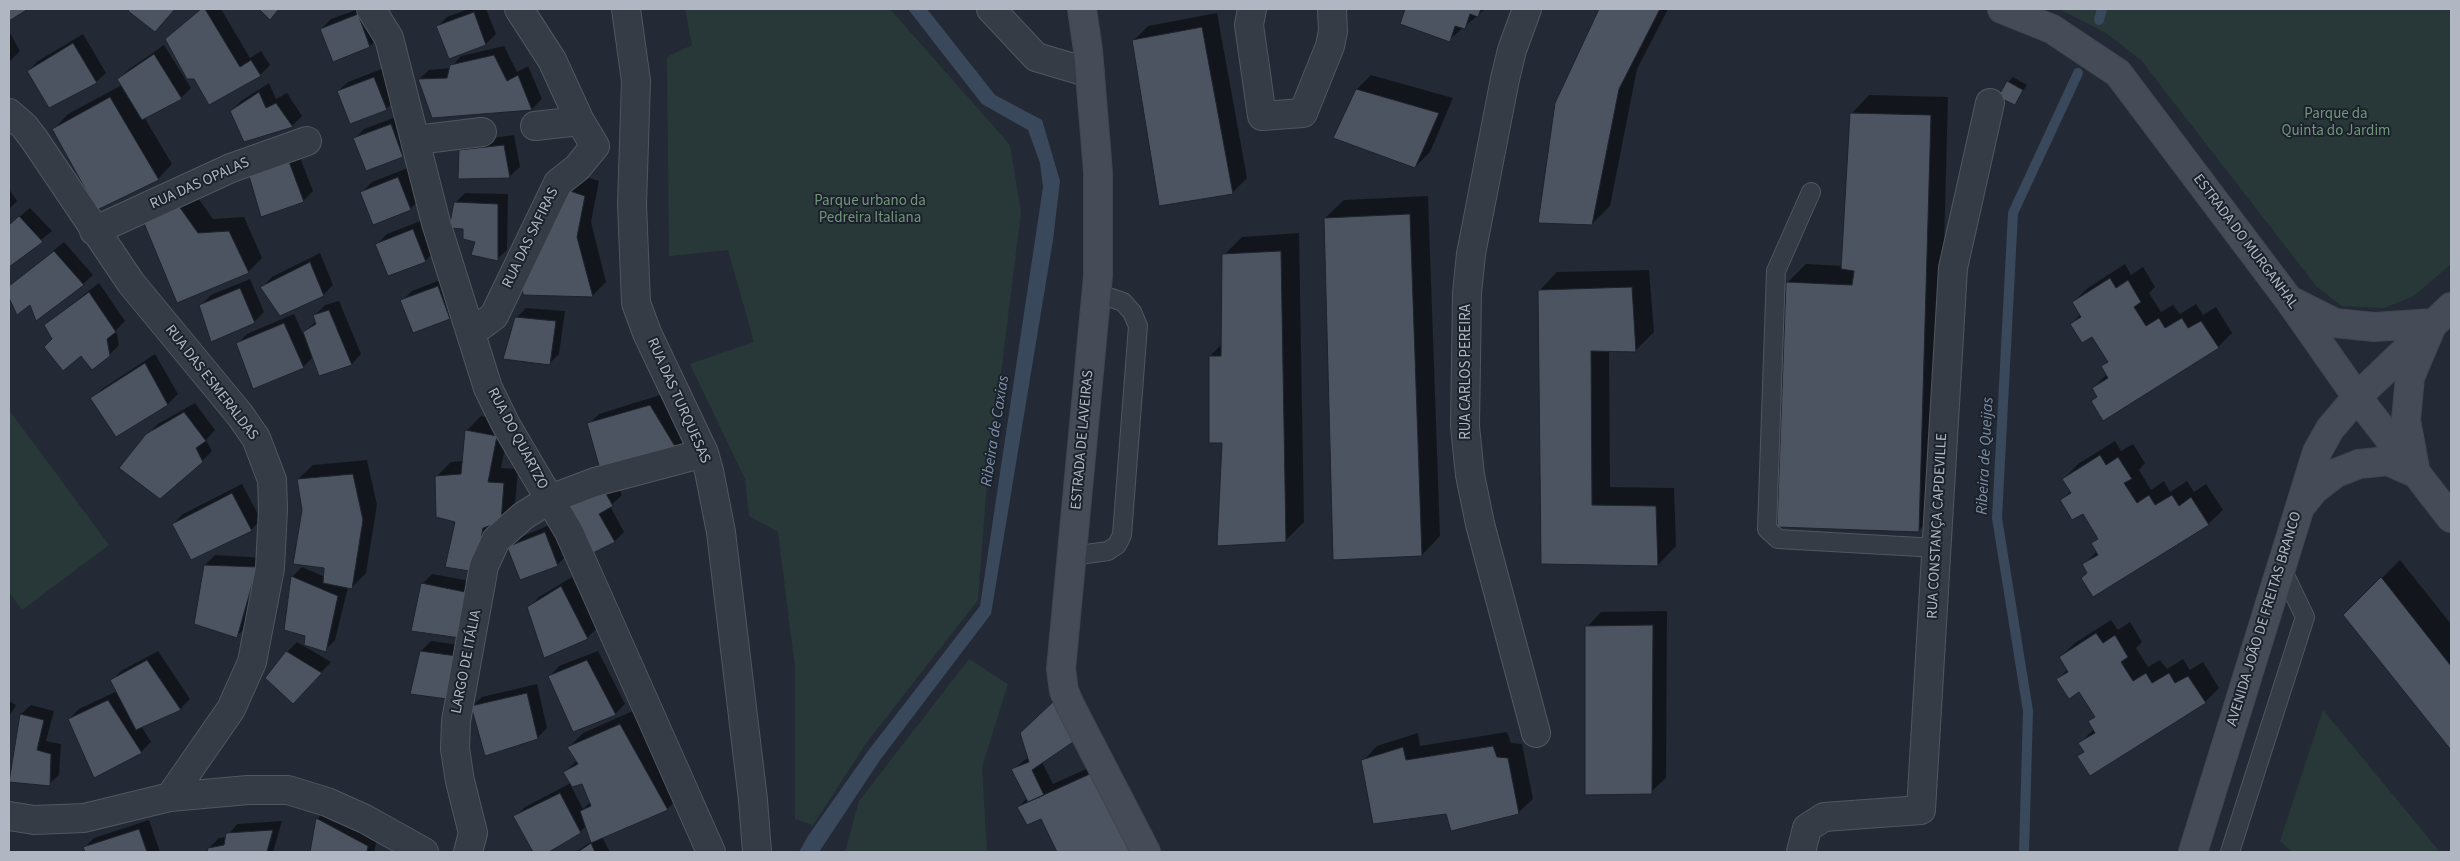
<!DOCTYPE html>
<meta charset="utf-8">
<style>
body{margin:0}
#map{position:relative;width:2460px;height:861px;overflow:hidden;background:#232a35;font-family:"Source Sans 3",sans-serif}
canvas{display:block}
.frame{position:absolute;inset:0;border:10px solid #b1b7c2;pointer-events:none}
</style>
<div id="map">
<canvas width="2460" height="861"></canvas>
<div class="frame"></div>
</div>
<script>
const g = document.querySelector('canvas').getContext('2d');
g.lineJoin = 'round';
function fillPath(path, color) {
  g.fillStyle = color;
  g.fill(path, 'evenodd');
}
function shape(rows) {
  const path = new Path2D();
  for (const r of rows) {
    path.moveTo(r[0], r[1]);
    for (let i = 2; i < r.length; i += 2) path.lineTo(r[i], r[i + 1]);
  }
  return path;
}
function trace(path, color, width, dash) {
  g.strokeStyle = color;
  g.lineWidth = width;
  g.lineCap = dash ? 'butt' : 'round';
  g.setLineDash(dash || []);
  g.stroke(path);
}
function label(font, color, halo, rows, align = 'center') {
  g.font = font + ' "Source Sans 3",sans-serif';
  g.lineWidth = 4;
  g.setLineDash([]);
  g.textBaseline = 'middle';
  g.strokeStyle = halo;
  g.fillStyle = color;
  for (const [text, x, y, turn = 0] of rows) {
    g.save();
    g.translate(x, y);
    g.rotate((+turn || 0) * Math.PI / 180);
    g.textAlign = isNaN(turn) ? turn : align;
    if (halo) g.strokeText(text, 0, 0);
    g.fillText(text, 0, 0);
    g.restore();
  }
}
const green = shape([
 [685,9,890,9,1010,145,1021,212,986,494,978,600,867,742,813,825,795,819,795,667,778,532,749,516,745,479,690,364,754,342,728,250,669,256,667,57,692,45],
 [2059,9,2451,9,2451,264,2414,296,2384,308,2342,306,2317,287,2141,60,2106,33],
 [9,410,109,545,22,610,9,592],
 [969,659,1008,684,982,767,987,852,845,852,859,801],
 [2323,710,2440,852,2292,852,2280,841]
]);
const water = shape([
 [908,9,927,9,995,95,1042,120,1060,181,1053,240,991,614,880,760,819,852,799,852,808,836,868,751,980,606,1043,187,1040,163,1028,130,982,104]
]);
const shadow = shape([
 [201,9,221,9,250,58,261,51,270,65,260,75,195,77,166,39],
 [359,9,380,36,370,46,334,60,321,29,331,19],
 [468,9,486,9,496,34,486,44,449,58,437,27,447,17],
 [1407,9,1485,9,1449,40,1401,23],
 [1600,9,1668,9,1637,69,1610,206,1592,224,1556,103],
 [1217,13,1247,178,1232,193,1133,41,1148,26],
 [9,31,20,51,9,62],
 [83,34,106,73,96,82,28,71,38,61],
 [164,45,191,88,181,98,144,117,172,164,158,179,54,129,68,114,122,85,118,79,128,70],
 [504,46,517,72,528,66,542,99,532,109,432,117,419,79,429,70,450,68,461,56],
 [384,68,396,99,386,109,338,91,348,82],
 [1371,75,1453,98,1430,152,1415,167,1357,89],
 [2013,77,2027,85,2014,104,2008,82],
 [269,83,276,99,287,93,302,116,292,126,231,111,241,101],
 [1869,95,1948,97,1937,513,1918,531,1787,283,1806,264,1843,266,1851,114],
 [401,115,413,146,403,156,366,170,354,139,364,129],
 [514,135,520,167,510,176,460,177,460,151,470,141],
 [297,150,313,191,303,201,248,170],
 [408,168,420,199,410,209,362,192,372,182],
 [579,175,599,181,591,222,606,282,592,296,524,294,565,190],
 [191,188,213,219,244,217,262,258,248,272,142,216],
 [9,189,17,201,9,209],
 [465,193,508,194,507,250,497,259,465,228,455,203],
 [1428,196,1440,536,1422,555,1325,218,1344,200],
 [30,208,52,231,9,266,9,225],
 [423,220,435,251,425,261,377,244,387,234],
 [1299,233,1304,522,1285,541,1224,442,1210,356,1222,344,1224,255,1242,237],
 [64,242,93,275,83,284,31,303,17,313,9,295,9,287],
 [320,253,333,285,323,295,262,287,272,277],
 [2125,264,2131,275,2143,267,2155,287,2149,293,2161,312,2173,305,2180,314,2196,304,2203,315,2216,307,2232,333,2218,347,2092,401,2098,396,2093,388,2107,374,2102,367,2109,360,2093,336,2071,324,2081,314,2073,302,2088,288],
 [1649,270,1654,332,1636,350,1609,350,1610,487,1674,488,1676,546,1658,565,1543,563,1539,291,1557,272],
 [448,277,460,308,450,317,414,332,402,301,412,291],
 [250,279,264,312,254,322,201,305,211,295],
 [99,283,125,321,116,330,119,345,109,355,81,354,54,339,45,325],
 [339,301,361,354,352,364,313,357,304,366,254,387,237,344,247,334,294,314,303,334,316,321,315,315,325,305],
 [526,308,565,311,559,354,549,364,516,318],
 [155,354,178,394,168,404,116,435,92,399,102,389],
 [660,395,689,442,679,452,589,424,599,414],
 [195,403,215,430,206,440,212,451,202,461,147,435,158,424],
 [481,416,510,422,501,468,518,469,515,506,489,556,457,521,436,477,451,462,463,461,466,431],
 [2115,441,2121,451,2133,444,2145,463,2139,470,2151,490,2164,481,2170,492,2187,481,2194,492,2206,484,2223,510,2208,524,2088,572,2084,565,2097,551,2093,543,2099,537,2083,512,2061,500,2071,491,2063,479,2078,464],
 [367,460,377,505,366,573,352,587,348,587,335,640,325,650,306,635,292,577,302,567,325,577,325,567,303,510,298,479,313,465],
 [611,475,622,495,610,506,624,532,615,541,565,498],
 [242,484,261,520,251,530,173,524,183,514],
 [554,523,567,555,557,565,509,547,519,538],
 [215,555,266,558,247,626,237,636,205,565],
 [2400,560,2451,624,2451,748,2345,615],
 [432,574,475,582,470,627,422,584],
 [572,577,597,628,587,638,529,607,539,597],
 [1667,611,1666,778,1651,792,1587,627,1601,612],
 [2111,620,2118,630,2130,622,2142,642,2136,648,2148,667,2160,660,2167,669,2183,659,2190,670,2203,662,2219,688,2205,702,2079,756,2085,750,2080,743,2094,729,2089,722,2095,716,2080,691,2058,679,2068,669,2060,657,2075,643],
 [431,641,466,646,447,697,421,651],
 [297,642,331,662,302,692,287,652],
 [158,651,190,699,180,709,141,726,151,742,141,752,69,719,79,709,117,691,111,681,121,671],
 [598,651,625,704,615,714,550,676,559,666],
 [537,684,547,728,537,738,472,706,482,697],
 [9,701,16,705,9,717],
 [31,705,54,711,46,741,61,744,59,775,49,784,21,714],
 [635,710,682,795,667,809,602,837,610,852,576,852,592,841,586,826,580,832,546,852,535,852,515,817,525,807,571,783,565,772,577,760,568,748,583,733],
 [583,782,591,801,583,809,571,786],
 [1082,731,1072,741,1042,762,1053,784,1106,760,1156,852,1059,852,1042,818,1019,807,1027,798,1013,769,1029,757,1022,733],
 [1507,732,1511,743,1522,744,1533,799,1518,813,1446,812,1363,761,1377,746,1418,733,1420,746],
 [327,809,378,836,374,852,311,852,317,819],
 [149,820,160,852,86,852,84,848,94,838],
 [282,821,273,852,209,852,209,848,219,838,227,837,237,824]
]);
const stream = shape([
 [2099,20,2102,9],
 [2024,852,2028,711,1997,518,2013,213,2078,73]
]);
const building = shape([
 [9,9,28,9,9,21,9,9],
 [130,9,175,9,155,32,128,11,130,9],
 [201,9,205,9,240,67,251,60,261,76,209,105,194,79,187,79,165,39,201,9],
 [259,9,279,9,270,20,259,9],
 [1405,9,1481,9,1478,17,1470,14,1465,29,1455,26,1450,42,1400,24,1405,9],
 [1599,9,1660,9,1619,89,1592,225,1538,223,1555,103,1599,9],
 [474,12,486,45,449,59,436,26,474,12],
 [358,14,370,47,333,62,320,29,358,14],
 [1202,27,1233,194,1159,206,1132,40,1202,27],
 [73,43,97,83,49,108,27,71,73,43],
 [154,54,182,99,142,120,117,79,154,54],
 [494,55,507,81,518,75,532,110,432,118,418,79,447,78,450,65,494,55],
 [374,77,387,110,350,124,337,91,374,77],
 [2007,81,2023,90,2015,105,1998,97,2007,81],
 [1356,89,1439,113,1415,168,1333,138,1356,89],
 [259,92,266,108,276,103,293,127,244,142,230,111,259,92],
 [110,97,159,180,97,210,52,129,110,97],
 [1850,113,1931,115,1919,532,1777,527,1786,282,1852,285,1854,271,1841,269,1850,113],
 [391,124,403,157,366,171,353,138,391,124],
 [504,145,510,178,458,179,459,150,504,145],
 [288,159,304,202,261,217,247,169,288,159],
 [398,177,411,210,373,225,360,192,398,177],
 [564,189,585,196,577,237,593,297,523,295,520,269,564,189],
 [176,202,198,233,229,231,249,273,177,303,141,216,176,202],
 [454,202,498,204,498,261,471,255,475,242,463,239,463,229,449,228,454,202],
 [1410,214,1422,556,1333,560,1324,218,1410,214],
 [19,216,43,242,9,267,9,225,19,216],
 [413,229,426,262,388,276,375,244,413,229],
 [54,251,84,285,36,321,30,305,17,315,9,298,9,286,54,251],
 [1281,251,1286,542,1217,546,1222,443,1209,443,1209,356,1221,356,1222,254,1281,251],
 [310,262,324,296,280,316,260,287,310,262],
 [2110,278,2116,288,2128,280,2141,302,2134,307,2146,326,2159,318,2165,328,2182,318,2188,328,2201,321,2219,348,2103,421,2091,401,2097,397,2092,388,2108,378,2101,366,2108,362,2092,337,2082,343,2070,324,2081,317,2072,302,2110,278],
 [438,286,450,319,413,333,400,300,438,286],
 [1632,287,1636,352,1591,351,1592,505,1656,506,1658,566,1541,564,1538,290,1632,287],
 [240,288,255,323,211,342,199,305,240,288],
 [89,292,116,332,107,339,110,356,92,370,81,356,63,371,44,347,52,339,44,325,89,292],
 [329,310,352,365,319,376,303,332,316,324,313,315,329,310],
 [515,317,556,321,550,365,503,359,515,317],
 [284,323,304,368,253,389,236,343,284,323],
 [145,363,168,405,116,437,90,398,145,363],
 [650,405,679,453,601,473,587,423,650,405],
 [184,412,206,441,196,448,203,462,160,499,119,468,146,434,184,412],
 [465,430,497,436,488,482,504,483,501,522,483,528,475,572,445,567,455,522,436,517,435,476,461,474,465,430],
 [2100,455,2106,465,2118,457,2132,479,2124,483,2137,503,2149,495,2155,505,2172,495,2179,506,2191,497,2209,525,2093,597,2081,578,2087,573,2082,564,2098,555,2091,543,2098,539,2083,514,2072,520,2060,500,2071,493,2062,479,2100,455],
 [353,474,363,520,352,589,323,583,324,568,293,564,302,510,297,479,353,474],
 [601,485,613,506,599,514,615,542,593,553,563,497,601,485],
 [232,493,252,531,191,560,172,524,232,493],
 [545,532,558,566,520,580,507,547,545,532],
 [204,565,257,567,237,638,194,624,204,565],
 [291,576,338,596,326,652,304,645,305,636,284,630,291,576],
 [2381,577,2451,666,2451,750,2343,615,2381,577],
 [421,583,465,592,460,638,411,631,421,583],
 [561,586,588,639,544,658,527,607,561,586],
 [1653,625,1652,794,1585,795,1585,626,1653,625],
 [2096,633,2103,643,2115,635,2128,657,2121,662,2133,681,2146,673,2152,683,2169,673,2175,683,2188,676,2206,703,2090,776,2077,756,2084,752,2078,743,2095,733,2088,721,2095,717,2079,692,2069,699,2056,679,2068,672,2059,657,2096,633],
 [286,651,322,673,293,704,265,678,286,651],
 [420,651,457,656,447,699,410,694,420,651],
 [147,660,181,710,136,730,110,680,147,660],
 [587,660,616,715,573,732,548,676,587,660],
 [527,693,538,739,485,756,471,706,527,693],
 [108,700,142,753,94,778,68,719,108,700],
 [1055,700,1073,742,1032,770,1044,795,1028,802,1011,769,1029,762,1020,733,1055,700],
 [20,714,44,720,37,750,51,754,50,786,9,782,20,714],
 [620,724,668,810,591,843,580,811,591,806,582,784,572,787,563,772,578,764,567,747,620,724],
 [1493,746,1497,757,1508,758,1519,814,1451,831,1446,814,1373,824,1361,760,1403,747,1406,760,1493,746],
 [1092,773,1131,852,1057,852,1041,819,1027,825,1017,807,1092,773],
 [560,793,581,833,549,852,533,852,513,816,560,793],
 [316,818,368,846,367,852,310,852,316,818],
 [139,829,147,852,85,852,83,847,139,829],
 [273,830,267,852,207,852,208,848,224,845,226,833,273,830],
 [591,843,595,852,578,852,591,843]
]);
const lane = shape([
 [1811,192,1776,271,1767,529,1778,539,1937,548],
 [1072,556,1108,551,1117,545,1122,535,1138,326,1132,312,1123,302,1097,293],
 [2230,852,2305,617,2281,567]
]);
const street = shape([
 [371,9,389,38,436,223,488,388,506,425,569,532,711,852],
 [519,9,552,60,580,121,595,146],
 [626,9,636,81,632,204,636,303,647,333,704,453,709,471,721,532,753,800,757,852],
 [991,9,1036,57,1090,73],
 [1252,9,1249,25,1262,116,1303,113,1330,46,1333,31,1332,9],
 [1527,9,1512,50,1505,79,1471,254,1467,293,1465,426,1470,475,1480,524,1536,733],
 [9,113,24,126,34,139,131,283,240,415,256,438,272,480,273,509,270,568,252,662,231,709,170,797],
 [535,126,580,121],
 [416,140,482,132],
 [94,231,231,168,307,141],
 [471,333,494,316,558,183,577,168,595,146],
 [9,816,34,820,84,818,170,797,248,790,288,790,327,802,365,819,424,852],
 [468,852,473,833,460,781,455,749,456,721,484,566,496,540,523,516,550,499,595,482,704,453],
 [1801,852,1807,828,1824,817,1921,810,1953,268,1990,103]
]);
const secondary = shape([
 [1082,9,1088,50,1098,172,1098,276,1061,669,1064,691,1070,705,1146,852],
 [2002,9,2052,29,2118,73,2289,300,2357,397,2451,518],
 [2291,301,2335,323,2374,327,2433,323,2410,377,2406,420,2415,469],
 [2302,505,2314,490,2336,473,2359,464,2388,461,2415,473],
 [2193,852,2317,452,2330,429,2357,397,2451,307]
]);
const parkNames = [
 ["Parque da",2336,115],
 ["Quinta do Jardim",2336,132],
 ["Parque urbano da",870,202],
 ["Pedreira Italiana",870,219]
];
const streetNames = [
 ["RUA DAS OPALAS",200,184,-24],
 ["RUA DAS SAFIRAS",531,238,-64],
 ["ESTRADA DO MURGANHAL",2245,242,53],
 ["RUA CARLOS PEREIRA",1467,372,-90],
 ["RUA DAS ESMERALDAS",211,383,52],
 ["RUA DAS TURQUESAS",678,401,66],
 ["RUA DO QUARTZO",517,439,62],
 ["ESTRADA DE LAVEIRAS",1083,440,-85],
 ["RUA CONSTANÇA CAPDEVILLE",1938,526,-87],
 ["AVENIDA JOÃO DE FREITAS BRANCO",2265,619,-73],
 ["LARGO DE ITÁLIA",467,662,-79]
];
const waterNames = [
 ["Ribeira de Caxias",996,431,-81],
 ["Ribeira de Queijas",1986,456,-87]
];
fillPath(green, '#283838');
fillPath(water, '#3a485c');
fillPath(shadow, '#0007');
trace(stream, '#3a485c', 10);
fillPath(building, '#4c5461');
trace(building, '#1e232d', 1);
trace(lane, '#515761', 20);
trace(street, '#515761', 30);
trace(secondary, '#40454f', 30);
trace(lane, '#363c46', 18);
trace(street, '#363c46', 28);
trace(secondary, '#454c58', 28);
label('15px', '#72967b', '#1c222b', parkNames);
label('15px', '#b1b7c2', '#1c222b', streetNames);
label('italic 16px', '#7c8ea7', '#1c222b', waterNames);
</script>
